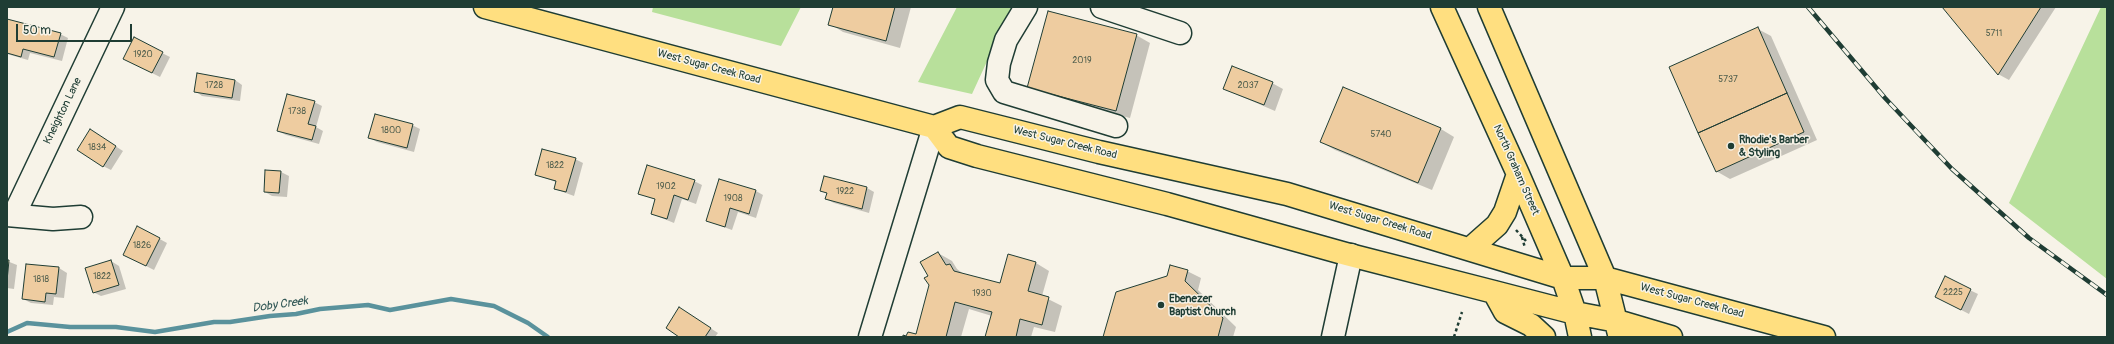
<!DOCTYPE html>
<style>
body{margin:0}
#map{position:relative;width:2114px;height:344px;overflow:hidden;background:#f7f3e8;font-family:Pangolin,sans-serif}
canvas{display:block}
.frame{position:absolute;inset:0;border:8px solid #1f3d34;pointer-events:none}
.scale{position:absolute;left:16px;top:24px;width:116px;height:18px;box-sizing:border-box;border:2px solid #1f3d34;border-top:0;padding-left:5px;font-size:12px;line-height:14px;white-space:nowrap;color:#1f3d34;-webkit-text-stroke:3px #f7f3e8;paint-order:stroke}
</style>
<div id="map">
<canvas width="2114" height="344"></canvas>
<div class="frame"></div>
<div class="scale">50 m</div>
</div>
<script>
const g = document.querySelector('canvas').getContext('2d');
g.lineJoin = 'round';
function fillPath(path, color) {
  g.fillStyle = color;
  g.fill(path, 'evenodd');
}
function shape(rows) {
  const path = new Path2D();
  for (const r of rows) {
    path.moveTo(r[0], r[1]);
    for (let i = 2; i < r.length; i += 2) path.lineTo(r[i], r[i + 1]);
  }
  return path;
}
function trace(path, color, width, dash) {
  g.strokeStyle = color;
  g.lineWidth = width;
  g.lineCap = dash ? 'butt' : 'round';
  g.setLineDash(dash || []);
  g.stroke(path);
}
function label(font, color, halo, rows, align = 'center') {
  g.font = font + ' Pangolin,sans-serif';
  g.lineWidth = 3;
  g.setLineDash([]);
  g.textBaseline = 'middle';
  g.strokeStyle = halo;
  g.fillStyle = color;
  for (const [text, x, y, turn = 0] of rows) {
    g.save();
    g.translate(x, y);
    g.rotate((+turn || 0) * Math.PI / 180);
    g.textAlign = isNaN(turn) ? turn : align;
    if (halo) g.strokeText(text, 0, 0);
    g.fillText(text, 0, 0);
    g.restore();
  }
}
const green = shape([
 [653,7,801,7,781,46,652,12],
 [957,7,1012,7,972,94,918,82],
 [2101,7,2107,7,2107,279,2009,203]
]);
const shadow = shape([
 [834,7,911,7,900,48,843,32,830,24],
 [1945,7,2056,7,2009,80,1998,74],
 [7,20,60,34,68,38,62,61,30,53,28,60,7,54],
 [1758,29,1771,36,1817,140,1730,179,1716,171],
 [1136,35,1150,43,1130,118,1042,95,1028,87],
 [162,53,170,57,160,77,132,63],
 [235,80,242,85,240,101,202,96,195,91],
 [1272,83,1283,89,1275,111,1224,89],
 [314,102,322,106,316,127,323,131,319,144,286,135,278,131],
 [412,125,420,129,414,152,377,142,370,138],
 [1441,129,1454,137,1432,190,1335,150,1321,142],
 [98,135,123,151,111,170,103,166],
 [575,159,583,163,574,196,555,189,556,182,536,175],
 [266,171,281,172,289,176,287,197,272,196,265,192],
 [825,177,867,188,874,192,869,213,834,203,826,199,827,194,821,190],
 [694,181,702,185,696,204,682,199,674,223,652,214,656,200,639,193],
 [756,191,763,195,756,218,738,212,732,230,707,221],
 [138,227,167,243,154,270,132,259],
 [938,253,952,261,957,269,965,275,1001,284,1009,255,1036,263,1049,271,1042,296,1062,306,1055,332,1034,327,1031,337,986,337,992,316,969,309,961,337,907,337,916,336,930,285,929,276],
 [7,261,17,265,14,289,7,288],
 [111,261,119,266,126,289,101,296,93,292],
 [27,265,59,268,67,273,64,298,54,297,53,305,31,303,23,299],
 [1187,271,1201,278,1198,290,1236,327,1233,337,1104,337],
 [1945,278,1978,294,1969,314,1936,297],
 [687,313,718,333,715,337,681,337]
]);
const stream = shape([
 [7,332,27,323,70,327,116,327,155,332,214,322,230,322,270,316,296,314,320,309,368,305,390,310,451,299,494,306,528,323,548,337]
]);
const building = shape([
 [833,7,895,7,886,41,828,25,833,7],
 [1942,7,2041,7,1998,75,1942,7],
 [1048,11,1137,34,1116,111,1027,88,1048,11],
 [7,19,61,33,54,57,23,49,21,57,7,53,7,19],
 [1758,27,1787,93,1698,133,1669,67,1758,27],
 [134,37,163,52,152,73,123,59,134,37],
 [1232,66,1273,82,1264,105,1223,89,1232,66],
 [197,73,235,80,232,98,194,92,197,73],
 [1343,87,1441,128,1418,183,1320,142,1343,87],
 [1787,93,1804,132,1716,172,1698,133,1787,93],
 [287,94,315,101,308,124,316,126,312,140,277,131,287,94],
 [375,114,413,124,407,148,368,138,375,114],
 [90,129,116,146,103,167,77,150,90,129],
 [542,149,576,158,566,192,554,189,556,181,535,175,542,149],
 [647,165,695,180,688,200,674,195,667,219,651,214,655,199,638,194,647,165],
 [265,170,281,171,279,193,264,192,265,170],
 [824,176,867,187,862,209,825,199,827,193,820,191,824,176],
 [719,179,756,190,749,214,730,208,725,227,706,221,719,179],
 [137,226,160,238,146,266,123,255,137,226],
 [938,252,946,265,950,264,954,271,1000,283,1008,254,1036,262,1028,291,1049,297,1042,325,1020,319,1016,337,985,337,992,312,955,302,946,337,903,337,903,335,906,336,908,332,916,334,929,285,924,278,928,276,920,262,938,252],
 [7,260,9,260,7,281,7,260],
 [111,260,119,285,93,293,85,268,111,260],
 [26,264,59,267,56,294,46,293,45,302,22,299,26,264],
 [1170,265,1188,270,1185,281,1223,318,1218,337,1103,337,1116,292,1167,276,1170,265],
 [1945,276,1971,289,1961,310,1935,297,1945,276],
 [679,307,711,328,705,337,679,337,666,328,679,307]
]);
const path = shape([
 [1516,230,1526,241],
 [1522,237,1525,248],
 [1454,337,1462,312]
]);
const minor = shape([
 [1026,7,1006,40,999,63,997,80,1004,92,1116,126],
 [1102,7,1180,33],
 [7,215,53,219,81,217],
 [14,215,113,7],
 [870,337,934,127],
 [1333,337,1351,255]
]);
const major = shape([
 [485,7,934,127,949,147,977,156,1167,204,1346,254,1494,292,1575,313,1617,321,1671,337],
 [1442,7,1518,174,1563,278,1575,313,1580,337],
 [1489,7,1605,278,1619,334],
 [934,127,960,117,1099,152,1287,194,1563,278,1605,278,1824,337],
 [1471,248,1497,225,1505,212,1518,174],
 [1494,292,1505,312,1531,325,1544,337]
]);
const rail = shape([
 [1808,7,1885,98,1952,169,2029,238,2107,295]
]);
const markers = [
 [1731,146,4,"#1f3d34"],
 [1161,305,4,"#1f3d34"]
];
const numberNames = [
 ["5711",1994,34],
 ["1920",143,55],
 ["2019",1082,61],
 ["5737",1728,80],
 ["1728",214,86],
 ["2037",1248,86],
 ["1738",297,112],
 ["1800",391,131],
 ["5740",1381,135],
 ["1834",97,148],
 ["1822",555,166],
 ["1902",666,187],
 ["1922",845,192],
 ["1908",733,199],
 ["1826",142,246],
 ["1822",102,277],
 ["1818",41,280],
 ["2225",1953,293],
 ["1930",982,294]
];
const streetNames = [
 ["West Sugar Creek Road",709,67,15],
 ["Kneighton Lane",63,111,-64],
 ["West Sugar Creek Road",1065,143,14],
 ["North Graham Street",1516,170,66],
 ["West Sugar Creek Road",1380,221,17],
 ["West Sugar Creek Road",1692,301,15]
];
const poiNames = [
 ["Rhodie's Barber",1739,140],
 ["& Styling",1739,153],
 ["Ebenezer",1169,299],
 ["Baptist Church",1169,312]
];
const waterNames = [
 ["Doby Creek",280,305,-8]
];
fillPath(green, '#b8e09b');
fillPath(shadow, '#0003');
trace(stream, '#5a929c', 4.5);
fillPath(building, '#eecca0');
trace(building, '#1f3d34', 1);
trace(minor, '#1f3d34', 25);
trace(major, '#1f3d34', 25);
trace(path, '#1f3d34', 2.5, [3, 3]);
trace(minor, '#f7f3e8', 22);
trace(major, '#ffdf80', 22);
trace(rail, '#1f3d34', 4.5);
trace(rail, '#f7f3e8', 3, [9]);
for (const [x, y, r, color] of markers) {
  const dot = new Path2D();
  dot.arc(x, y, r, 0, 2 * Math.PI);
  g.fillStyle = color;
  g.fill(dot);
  trace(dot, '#f7f3e8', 1.5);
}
label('9px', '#53614f', null, numberNames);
label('11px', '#1f3d34', '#f7f3e8', streetNames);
label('bold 11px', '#1f3d34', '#f7f3e8', poiNames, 'left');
label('italic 12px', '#335957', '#f7f3e8', waterNames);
</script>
